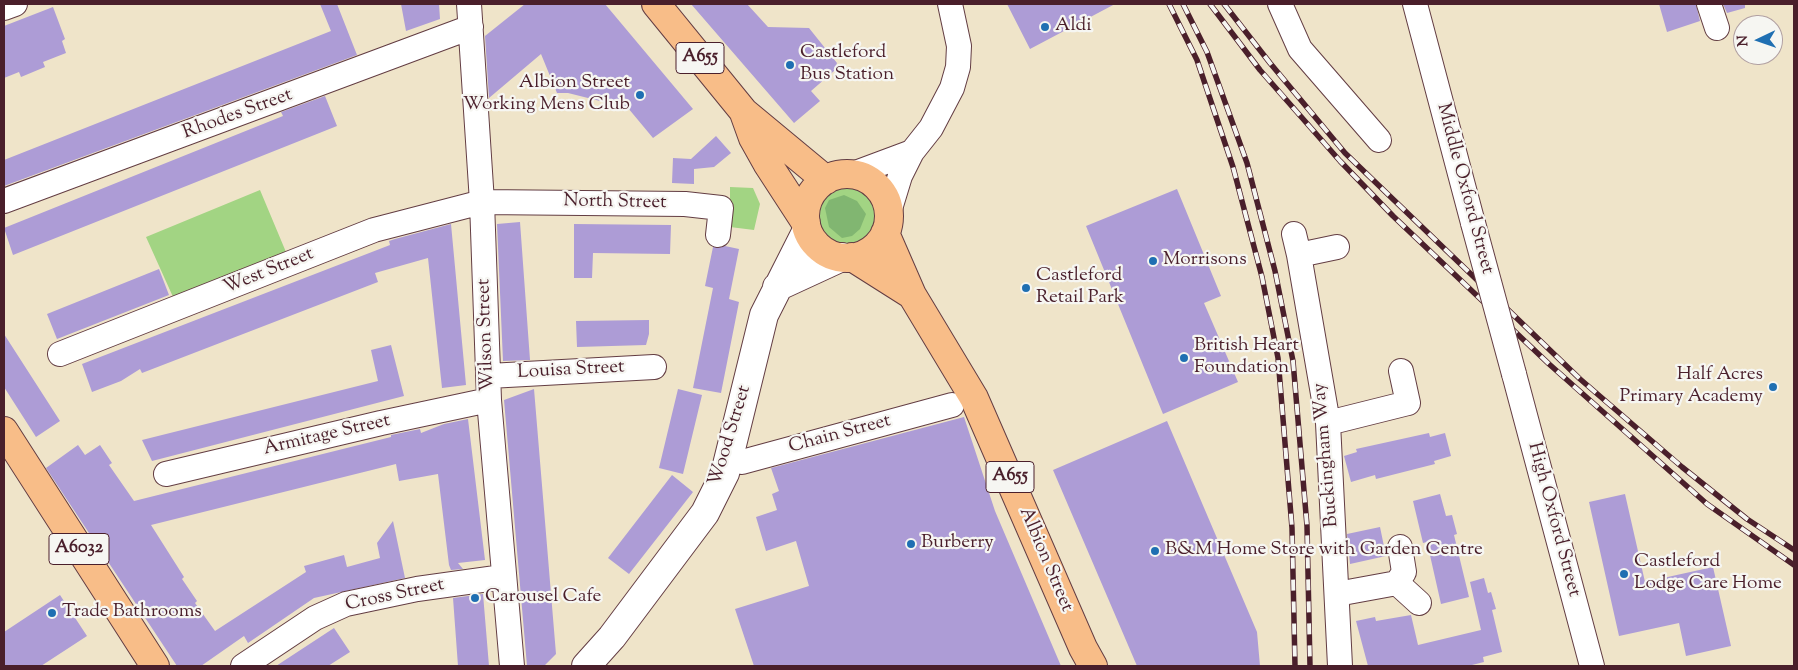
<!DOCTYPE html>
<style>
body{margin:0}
#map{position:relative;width:1798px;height:670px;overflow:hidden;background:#efe4c9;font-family:"Sorts Mill Goudy",serif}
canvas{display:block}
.frame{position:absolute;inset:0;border:5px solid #4a1f2b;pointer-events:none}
.north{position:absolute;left:1733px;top:15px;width:50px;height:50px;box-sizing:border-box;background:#f6f6f2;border:1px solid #b1a0a2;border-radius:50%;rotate:267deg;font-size:14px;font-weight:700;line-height:20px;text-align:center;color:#4a1f2b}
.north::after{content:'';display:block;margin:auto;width:18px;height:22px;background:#1f6fb2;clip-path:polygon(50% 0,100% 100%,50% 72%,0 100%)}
</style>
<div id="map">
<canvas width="1798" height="670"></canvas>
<div class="frame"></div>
<div class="north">N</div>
</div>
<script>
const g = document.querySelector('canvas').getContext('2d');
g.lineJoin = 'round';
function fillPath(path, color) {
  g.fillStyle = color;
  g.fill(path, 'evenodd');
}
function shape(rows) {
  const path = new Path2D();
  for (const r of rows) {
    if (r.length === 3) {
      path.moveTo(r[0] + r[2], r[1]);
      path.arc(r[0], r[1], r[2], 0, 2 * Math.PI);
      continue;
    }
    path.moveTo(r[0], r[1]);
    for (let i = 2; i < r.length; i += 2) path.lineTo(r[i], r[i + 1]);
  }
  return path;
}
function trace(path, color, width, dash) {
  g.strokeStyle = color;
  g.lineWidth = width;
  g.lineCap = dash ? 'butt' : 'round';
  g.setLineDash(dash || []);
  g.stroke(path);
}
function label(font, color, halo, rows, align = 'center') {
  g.font = font + ' "Sorts Mill Goudy",serif';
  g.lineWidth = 4.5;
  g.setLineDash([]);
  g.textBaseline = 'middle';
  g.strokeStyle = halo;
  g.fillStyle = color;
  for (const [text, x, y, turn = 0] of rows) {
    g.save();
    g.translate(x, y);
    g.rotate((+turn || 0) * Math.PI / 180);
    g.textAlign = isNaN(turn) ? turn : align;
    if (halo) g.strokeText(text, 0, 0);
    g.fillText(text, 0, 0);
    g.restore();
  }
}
const green = shape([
 [847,186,858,189,867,195,873,204,876,222,871,235,864,243,855,248,835,249,818,237,812,218,813,208,818,198,826,191],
 [730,187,753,188,760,204,754,230,730,227],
 [260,190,291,264,178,308,146,237]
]);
const forest = shape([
 [844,195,857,201,866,214,860,229,852,236,842,238,829,227,825,208,829,200]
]);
const building = shape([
 [320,4,337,4,357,55,4,186,4,160,331,31],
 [401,4,439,4,440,19,406,31],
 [525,4,605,4,693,109,653,138,628,108,568,93,557,93,541,54,489,98,485,36],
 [691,4,747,4,768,27,809,28,837,63,834,71,811,91,820,101,794,123],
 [1007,4,1115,4,1030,49],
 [1659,4,1696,4,1700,21,1667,32],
 [1723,4,1745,4,1745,8,1727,13],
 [53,7,65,39,62,41,66,53,43,62,45,67,21,77,19,72,4,78,4,26],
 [325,96,337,126,13,255,4,228,283,116,281,112],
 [716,136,731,153,714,167,694,169,694,184,672,183,673,158,691,159],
 [1177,189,1221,296,1204,303,1238,382,1163,414,1086,226],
 [520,222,530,360,503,361,497,224],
 [451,224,466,385,442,388,428,258,375,273,378,282,142,373,140,369,121,381,92,392,82,364,390,245,389,241,395,239],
 [574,224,671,225,670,254,593,253,592,278,574,278],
 [725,246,739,249,729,299,739,302,721,393,693,388,713,288,705,286,713,247],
 [159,269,169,295,57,339,47,314],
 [649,320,649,334,646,345,577,347,576,321],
 [4,334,60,421,36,437,4,387],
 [391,345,404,396,152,461,142,440,378,381,371,350],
 [534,389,556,654,544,666,527,666,504,400],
 [678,389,702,395,683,474,659,468],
 [964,417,995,511,1061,666,754,666,735,609,809,586,796,541,766,551,756,517,777,510,772,494,779,491,771,468],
 [468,419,485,560,458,563,463,569,451,570,449,565,438,474,399,481,396,464,151,525,184,577,182,579,197,601,195,603,215,631,306,572,304,566,344,555,347,567,380,558,377,543,393,521,405,578,314,598,248,643,244,636,201,666,177,666,46,468,78,445,85,455,100,445,112,463,109,465,134,501,391,437,391,435,420,429,421,433,444,424],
 [1167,421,1257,632,1260,666,1137,666,1053,470],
 [1429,433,1430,437,1445,433,1451,456,1434,461,1435,464,1376,479,1375,475,1351,482,1344,456,1357,452,1356,449],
 [672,475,693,492,629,574,608,558],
 [1440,494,1446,516,1452,515,1457,534,1454,535,1469,597,1441,604,1427,542,1423,543,1413,501],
 [1625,494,1645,582,1713,567,1731,646,1686,656,1679,623,1619,636,1589,502],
 [1380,527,1386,556,1350,564,1347,534],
 [1484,578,1488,593,1491,592,1496,609,1492,610,1502,652,1483,657,1484,662,1468,666,1368,666,1356,621,1375,617,1376,621,1411,615,1418,645,1481,630,1470,582],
 [483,594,489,666,458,666,453,598],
 [60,595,87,636,41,666,4,666,4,632],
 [334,628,350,652,328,666,276,666]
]);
const minor = shape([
 [469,4,482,202,489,400,512,666],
 [1280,4,1300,49,1379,140],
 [1415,4,1473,223],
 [1709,4,1717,28],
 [4,8,15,4],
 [853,174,912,152],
 [4,201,471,27],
 [889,212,900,176,912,152,931,128,952,88,958,67,959,46,950,4],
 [1294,234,1299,255],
 [1337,247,1299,255,1328,423,1340,666],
 [60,354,374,230,482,202,685,204,721,208,718,235],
 [1401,371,1408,403],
 [1514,374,1592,666],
 [489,376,654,367],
 [1328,423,1408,403],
 [729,457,742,462,952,405],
 [166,474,381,423,489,400],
 [1397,583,1404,572,1400,547],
 [1337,594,1397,583,1419,603],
 [243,666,315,618,346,604,417,589,503,577]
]);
const tertiary = shape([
 [777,287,842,257],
 [586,666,612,637,705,513,725,473,729,457,764,315,807,230]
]);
const primary = shape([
 [656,4,744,112,826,180],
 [744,113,753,138,767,163,806,223],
 [847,216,42],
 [885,233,912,295,974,398,1083,648,1093,666],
 [852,257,912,295],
 [4,431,155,666]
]);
const rail = shape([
 [1169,4,1197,60,1233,167,1262,277,1278,358,1292,528,1295,666],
 [1183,4,1207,52,1247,163,1275,271,1293,361,1307,526,1310,666],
 [1210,4,1260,70,1340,161,1393,216,1549,364,1707,504,1794,565],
 [1224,4,1270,63,1345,153,1580,379,1682,467,1747,519,1794,550]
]);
const minorBridge = shape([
 [1473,223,1514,374]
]);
const markers = [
 [1045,27,5,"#1f6fb2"],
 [790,65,5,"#1f6fb2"],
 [640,95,5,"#1f6fb2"],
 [1153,261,5,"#1f6fb2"],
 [1026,288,5,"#1f6fb2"],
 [1184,358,5,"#1f6fb2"],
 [1773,387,5,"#1f6fb2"],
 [911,544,5,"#1f6fb2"],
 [1155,551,5,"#1f6fb2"],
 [1624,574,5,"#1f6fb2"],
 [475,598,5,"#1f6fb2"],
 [52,613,5,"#1f6fb2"]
];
const shields = [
 [700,58,48],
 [1010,477,48],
 [79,549,60]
];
const shieldNames = [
 ["A655",700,58],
 ["A655",1010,477],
 ["A6032",79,549]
];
const poiNames = [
 ["Aldi",1055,27],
 ["Castleford",800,54],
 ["Bus Station",800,76],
 ["Albion Street",630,84,"right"],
 ["Working Mens Club",630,106,"right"],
 ["Morrisons",1163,261],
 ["Castleford",1036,277],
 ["Retail Park",1036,299],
 ["British Heart",1194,347],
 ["Foundation",1194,369],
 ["Half Acres",1763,376,"right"],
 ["Primary Academy",1763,398,"right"],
 ["Burberry",921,544],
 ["B&M Home Store with Garden Centre",1165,551],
 ["Castleford",1634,563],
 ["Lodge Care Home",1634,585],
 ["Carousel Cafe",485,598],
 ["Trade Bathrooms",62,613]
];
const streetNames = [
 ["Rhodes Street",238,115,-20],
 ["Middle Oxford Street",1464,189,75],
 ["North Street",615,203,1],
 ["West Street",269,272,-22],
 ["Wilson Street",487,335,-92],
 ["Louisa Street",571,371,-3],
 ["Chain Street",840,435,-15],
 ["Armitage Street",327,436,-13],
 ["Wood Street",731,436,-73],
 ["Buckingham Way",1327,455,-95],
 ["High Oxford Street",1553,520,75],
 ["Albion Street",1045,560,67],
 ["Cross Street",395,596,-12]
];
fillPath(green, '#a2d483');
fillPath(forest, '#81b671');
fillPath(building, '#ad9cd6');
trace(minor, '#633d43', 26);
trace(tertiary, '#633d43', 30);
trace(primary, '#633d43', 30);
trace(minor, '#fff', 24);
trace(tertiary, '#fff', 28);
trace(primary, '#f8bd88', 28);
trace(rail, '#4a1f2b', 5.5);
trace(rail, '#f6f6f2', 4, [11]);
trace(minorBridge, '#633d43', 26, []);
trace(minorBridge, '#fff', 24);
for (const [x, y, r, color] of markers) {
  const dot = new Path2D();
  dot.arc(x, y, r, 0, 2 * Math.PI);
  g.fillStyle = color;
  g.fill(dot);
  trace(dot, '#f6f6f2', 2);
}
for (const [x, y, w] of shields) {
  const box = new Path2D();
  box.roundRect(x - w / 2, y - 15.5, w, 31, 4);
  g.fillStyle = '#f6f6f2';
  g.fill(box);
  trace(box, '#4a1f2b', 1);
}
label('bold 18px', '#4a1f2b', null, shieldNames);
label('19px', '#4a1f2b', '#f6f6f2', poiNames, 'left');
label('19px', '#4a1f2b', '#f6f6f2', streetNames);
</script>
